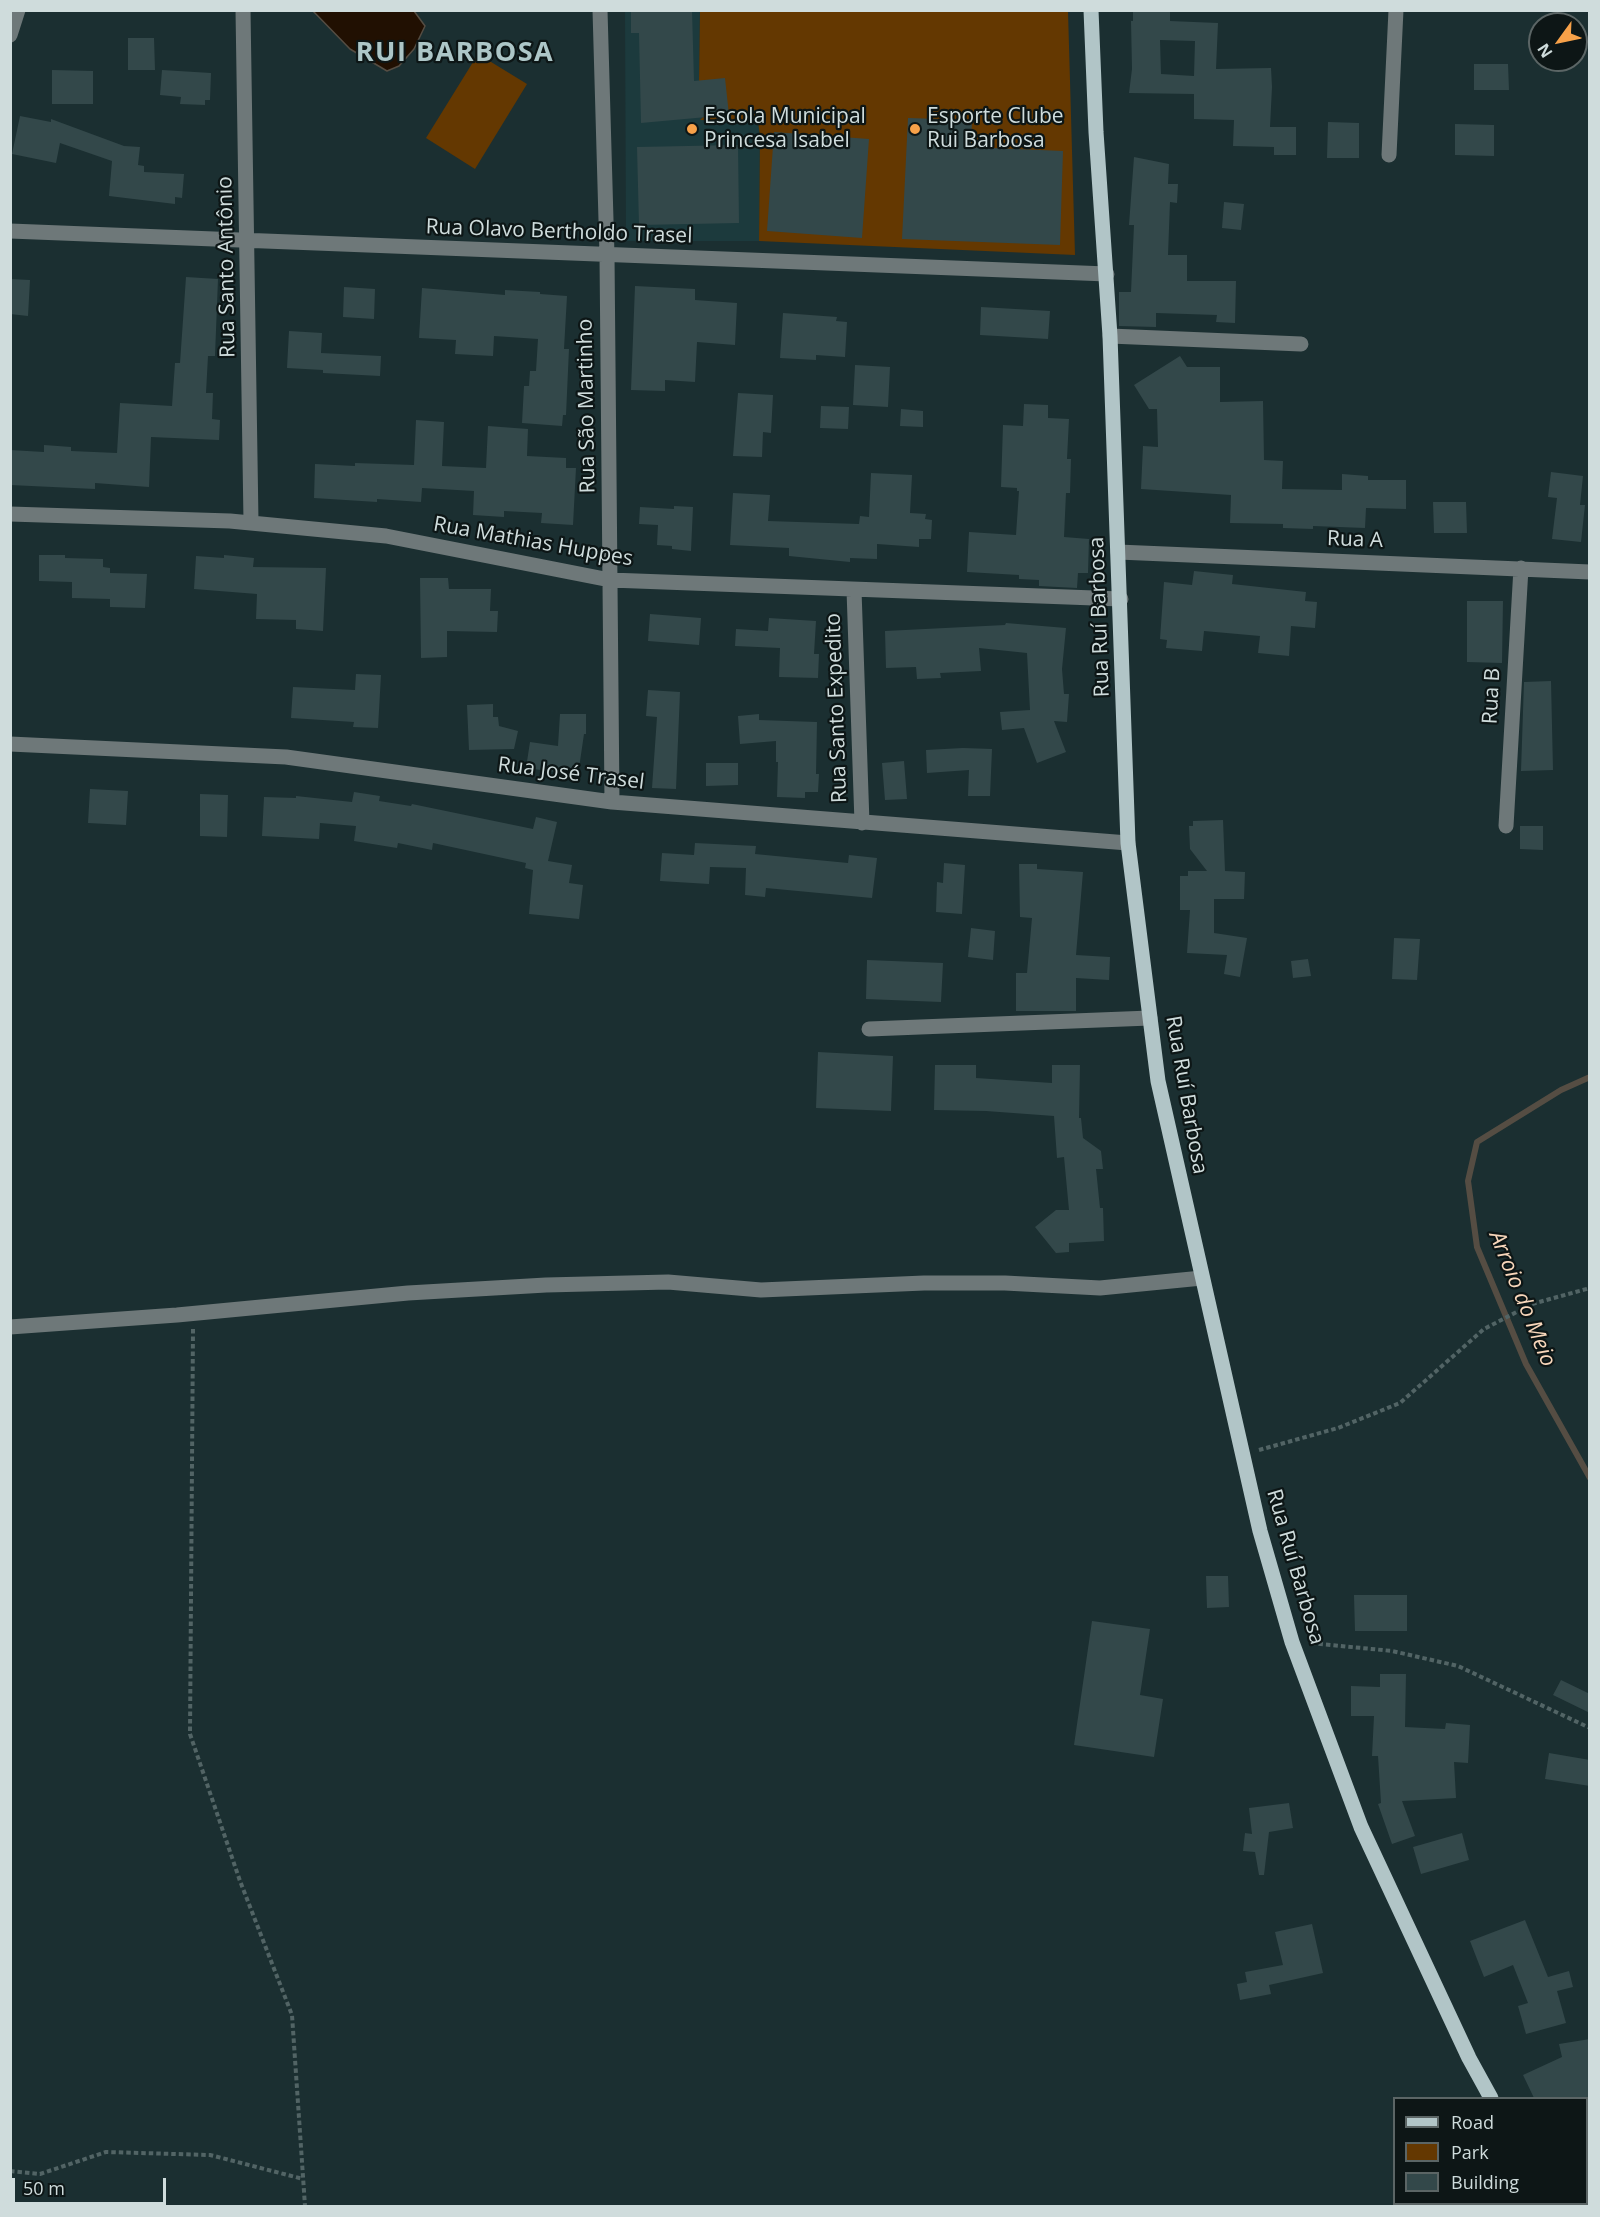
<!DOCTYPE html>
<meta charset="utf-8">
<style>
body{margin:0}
#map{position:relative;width:1600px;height:2217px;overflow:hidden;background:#1b2f31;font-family:"Open Sans",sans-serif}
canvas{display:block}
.frame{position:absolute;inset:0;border:12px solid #cfdcdc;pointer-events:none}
.legend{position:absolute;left:1393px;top:2097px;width:195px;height:108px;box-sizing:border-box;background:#0d1616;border:2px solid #5b6565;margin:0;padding:8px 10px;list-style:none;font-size:18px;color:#cfdcdc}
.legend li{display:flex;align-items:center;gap:12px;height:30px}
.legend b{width:30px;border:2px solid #5b6565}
.north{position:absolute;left:1528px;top:12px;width:60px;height:60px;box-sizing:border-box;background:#0d1616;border:2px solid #5b6565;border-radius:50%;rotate:237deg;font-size:16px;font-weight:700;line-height:24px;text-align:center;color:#cfdcdc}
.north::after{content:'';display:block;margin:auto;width:21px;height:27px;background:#f7a149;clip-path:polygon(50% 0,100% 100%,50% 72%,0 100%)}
.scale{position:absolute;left:12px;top:2178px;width:154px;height:27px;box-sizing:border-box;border:3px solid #cfdcdc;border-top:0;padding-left:8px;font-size:18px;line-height:21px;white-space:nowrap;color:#cfdcdc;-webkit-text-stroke:4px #0d1616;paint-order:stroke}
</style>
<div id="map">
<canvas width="1600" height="2217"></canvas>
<div class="frame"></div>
<ul class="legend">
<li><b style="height:8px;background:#b1c5c7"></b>Road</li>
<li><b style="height:16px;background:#643801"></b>Park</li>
<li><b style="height:16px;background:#33484a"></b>Building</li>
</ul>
<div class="north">N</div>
<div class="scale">50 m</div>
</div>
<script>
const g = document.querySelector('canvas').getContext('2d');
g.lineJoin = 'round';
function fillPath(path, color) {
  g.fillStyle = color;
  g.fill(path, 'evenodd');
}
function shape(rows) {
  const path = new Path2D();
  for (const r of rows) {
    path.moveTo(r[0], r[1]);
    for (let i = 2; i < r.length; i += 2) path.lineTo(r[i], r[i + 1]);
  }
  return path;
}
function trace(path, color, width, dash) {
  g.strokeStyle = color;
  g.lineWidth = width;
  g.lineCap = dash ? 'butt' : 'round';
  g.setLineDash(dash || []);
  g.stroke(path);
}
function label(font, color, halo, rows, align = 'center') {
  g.font = font + ' "Open Sans",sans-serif';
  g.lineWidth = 4.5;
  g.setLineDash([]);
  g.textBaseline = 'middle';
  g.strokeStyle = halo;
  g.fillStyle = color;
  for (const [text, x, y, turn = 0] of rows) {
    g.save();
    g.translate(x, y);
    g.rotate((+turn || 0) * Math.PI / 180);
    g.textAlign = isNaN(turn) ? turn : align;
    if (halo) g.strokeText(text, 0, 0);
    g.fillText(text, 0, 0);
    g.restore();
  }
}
const built = shape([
 [625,11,700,11,699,81,758,121,760,136,759,241,626,241]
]);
const green = shape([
 [700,11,1068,11,1075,255,759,241,760,136,758,122,700,120,703,117,699,81],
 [478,54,527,84,475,169,426,138]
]);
const water = shape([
 [313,11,414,11,425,26,414,49,399,66,387,71,350,49,313,11]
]);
const stream = shape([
 [1590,1077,1561,1090,1477,1142,1468,1181,1477,1247,1526,1364,1590,1478]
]);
const building = shape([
 [631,10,692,10,694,81,725,78,729,115,641,123,639,33,631,33],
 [1133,10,1170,10,1170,21,1218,23,1216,69,1271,68,1272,87,1270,127,1296,127,1296,155,1274,155,1274,147,1233,146,1234,120,1194,119,1194,94,1129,93,1132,69,1131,21,1133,21],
 [1160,40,1195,41,1194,76,1161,74],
 [128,38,154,38,155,70,128,70],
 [1474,64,1508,64,1509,90,1474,90],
 [52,70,93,71,93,104,52,104],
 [162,70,211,73,210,100,205,100,205,105,180,104,181,97,160,95],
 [20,116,51,122,51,119,124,146,140,147,138,165,144,166,144,172,184,174,182,198,175,197,175,204,109,196,112,161,60,143,56,163,12,154],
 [908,118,972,120,971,147,1063,151,1060,245,902,239],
 [1328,122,1359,123,1359,158,1327,158],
 [1455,124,1494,125,1494,156,1455,155],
 [774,132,869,139,862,238,767,231],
 [738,145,739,223,639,225,637,147],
 [1134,157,1169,164,1168,184,1178,184,1177,203,1170,202,1168,255,1187,255,1187,281,1236,281,1235,323,1216,322,1217,315,1156,313,1156,327,1119,326,1119,292,1131,292,1134,225,1129,225],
 [1224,202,1244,204,1241,230,1222,228],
 [186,277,218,279,215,356,208,356,206,393,213,393,212,419,220,420,219,440,151,437,149,487,95,483,95,489,10,485,10,450,44,452,44,445,71,447,71,451,117,453,120,403,172,406,175,363,180,363],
 [10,279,30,280,28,316,10,314],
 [635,286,695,289,695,300,737,303,735,345,697,342,695,382,665,380,665,391,631,390],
 [344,287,375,289,374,319,343,317],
 [422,288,505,295,505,290,540,292,540,294,567,296,564,349,569,349,566,415,563,415,562,426,522,423,524,386,529,386,530,371,536,371,538,339,494,336,493,356,455,354,456,340,419,338],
 [981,307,1050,311,1048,339,980,335],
 [783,313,837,317,836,321,847,322,845,357,816,355,816,360,780,358],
 [289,331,322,333,321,353,381,356,380,376,323,373,323,370,287,368],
 [1180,356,1187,367,1220,367,1220,402,1263,401,1264,460,1283,461,1282,489,1342,490,1342,474,1368,476,1368,480,1406,480,1406,509,1366,508,1365,528,1313,526,1313,529,1283,528,1283,524,1230,523,1231,495,1141,489,1143,446,1158,447,1157,409,1149,409,1134,385],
 [855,365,890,367,888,407,853,405],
 [738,393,773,395,771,433,763,432,762,457,733,456],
 [1024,404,1048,405,1048,418,1069,419,1067,459,1071,459,1070,493,1066,493,1064,537,1089,539,1088,573,1078,573,1077,588,1039,586,1039,580,1019,579,1019,575,967,572,969,532,1016,535,1019,491,1017,491,1017,488,1001,487,1003,425,1023,426],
 [821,406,849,407,848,429,820,428],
 [901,409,923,411,923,427,900,426],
 [416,420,444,422,442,466,486,468,488,426,528,429,527,456,566,458,566,468,576,468,573,525,541,523,542,513,504,511,504,517,473,515,474,491,422,488,421,502,377,499,377,502,314,498,315,464,355,466,355,463,414,465],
 [1551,472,1583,476,1580,505,1585,505,1581,542,1552,539,1557,498,1548,497],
 [871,473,912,475,910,513,926,514,925,519,932,520,931,539,919,539,919,547,877,544,877,559,850,558,850,562,789,556,789,548,730,545,733,493,770,495,768,521,859,524,860,516,869,517],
 [1433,502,1466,502,1467,533,1434,533],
 [674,506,693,507,691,551,672,549,672,546,657,545,658,525,639,524,640,507,674,509],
 [39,555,65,555,65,558,103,559,103,567,110,568,110,573,147,574,145,608,110,607,110,599,72,598,72,582,39,581],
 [224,555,254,558,253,567,326,568,323,631,296,629,296,620,256,619,257,594,194,589,196,556,224,558],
 [1194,571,1233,575,1232,584,1306,592,1305,601,1317,602,1315,628,1291,626,1289,656,1258,653,1260,636,1204,631,1202,651,1166,648,1167,640,1160,639,1164,582,1192,585],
 [420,578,448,578,449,589,491,589,490,611,498,611,497,632,447,631,447,657,421,658],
 [1467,601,1503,601,1502,663,1467,662],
 [650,614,701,618,699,645,648,641],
 [769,618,816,621,814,654,819,654,818,678,779,677,780,648,735,646,736,629,768,631],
 [1006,623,1066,628,1062,669,1064,694,1069,694,1067,722,1054,721,1066,752,1037,763,1024,728,1002,730,1000,712,1030,710,1027,653,979,648,981,671,940,673,941,678,917,679,916,667,886,668,885,631,1005,625],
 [356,674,381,675,378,728,353,727,354,722,291,718,293,687,355,690],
 [1551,681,1553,770,1521,771,1524,682],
 [648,690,680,692,676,789,652,788,657,717,646,716],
 [493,704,493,717,498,717,499,726,518,731,514,749,469,750,467,705],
 [560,714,586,714,586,734,584,734,578,775,526,768,530,742,558,746],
 [759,714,759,720,817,722,816,774,819,774,818,792,805,792,805,798,777,797,778,762,776,762,776,741,740,744,738,716],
 [963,748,992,749,990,796,968,796,969,770,927,773,926,750],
 [904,761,907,799,885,800,882,763],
 [706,763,738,763,738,785,706,786],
 [90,789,128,791,126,825,88,823],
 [354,792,380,796,379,801,411,806,412,804,533,829,536,817,557,822,548,861,572,865,569,883,583,885,579,919,529,914,533,870,525,868,526,863,433,843,432,850,398,843,397,848,354,841,356,826,320,823,319,839,262,836,264,797,296,798,296,796,352,802],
 [200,794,228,795,227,837,200,836],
 [1223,820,1225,871,1245,872,1244,899,1214,899,1214,933,1247,938,1240,977,1224,974,1227,955,1187,953,1190,910,1180,910,1180,876,1188,876,1188,871,1207,871,1190,849,1189,826,1193,826,1193,821],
 [1520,826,1543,826,1543,850,1520,849],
 [695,843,756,846,755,854,848,863,849,855,877,858,872,898,766,888,765,897,745,895,746,868,710,867,709,884,660,881,662,853,694,855],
 [944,863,965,865,962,914,936,912,937,882,943,883],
 [1019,864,1037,864,1037,869,1083,872,1076,955,1110,957,1109,980,1076,978,1076,1011,1016,1011,1016,973,1027,973,1032,918,1020,917],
 [971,928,995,931,993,960,968,957],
 [1394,938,1420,939,1417,980,1392,979],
 [1308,959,1311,976,1293,978,1291,961],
 [867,960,943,963,941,1002,866,999],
 [818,1052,893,1056,891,1111,816,1108],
 [935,1065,976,1065,976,1078,1052,1083,1052,1065,1080,1065,1079,1118,1081,1118,1083,1138,1101,1151,1103,1169,1096,1169,1100,1208,1103,1208,1104,1241,1069,1243,1069,1252,1056,1253,1035,1227,1056,1210,1069,1210,1064,1157,1057,1158,1054,1116,986,1111,934,1110],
 [1206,1576,1228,1576,1229,1607,1207,1608],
 [1354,1595,1407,1595,1407,1631,1355,1631],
 [1092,1621,1150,1629,1140,1695,1163,1699,1154,1757,1074,1745],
 [1380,1674,1406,1674,1405,1727,1445,1729,1446,1723,1470,1725,1468,1763,1454,1762,1456,1798,1402,1801,1415,1836,1392,1844,1378,1804,1381,1803,1378,1756,1372,1756,1374,1716,1351,1716,1351,1686,1380,1687],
 [1561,1680,1590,1694,1590,1713,1553,1695],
 [1549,1753,1590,1760,1590,1786,1545,1779],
 [1289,1803,1293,1828,1269,1832,1264,1875,1259,1875,1255,1852,1243,1851,1245,1833,1252,1834,1249,1808],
 [1462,1833,1469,1860,1421,1874,1413,1847],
 [1525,1920,1548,1977,1569,1971,1573,1987,1557,1991,1566,2023,1526,2034,1518,2006,1528,2003,1513,1965,1484,1977,1470,1941],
 [1312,1924,1323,1973,1269,1985,1271,1994,1240,2000,1237,1984,1247,1982,1245,1972,1283,1965,1275,1932],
 [1590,2039,1590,2098,1534,2098,1523,2075,1562,2057,1559,2044]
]);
const path = shape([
 [193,1329,190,1734,240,1881,292,2015,305,2206],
 [1259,1450,1338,1428,1400,1403,1484,1329,1532,1304,1590,1288],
 [1311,1643,1392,1651,1458,1666,1590,1728],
 [10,2171,40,2174,106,2152,210,2155,303,2179]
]);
const minor = shape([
 [243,10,251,522],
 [600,10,607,255,612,802],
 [10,35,18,10],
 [1389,155,1396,10],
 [10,231,1107,274],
 [1110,336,1301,344],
 [10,514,230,521,386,536,610,580,1121,599],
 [1118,552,1590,572],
 [854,590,862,823],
 [10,744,286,757,612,802,1128,843],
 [1506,826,1521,568],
 [869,1029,1150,1018],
 [10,1327,177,1315,408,1293,546,1285,668,1282,761,1290,924,1283,1005,1283,1100,1288,1202,1278],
 [1586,2132,1590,2132]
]);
const major = shape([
 [1091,10,1096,132,1110,336,1128,843,1158,1081,1260,1531,1292,1642,1361,1827,1469,2058,1491,2098],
 [1548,2204,1550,2206]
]);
const markers = [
 [692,129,6,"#f7a149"],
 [915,129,6,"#f7a149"]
];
const poiNames = [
 ["Escola Municipal",704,117],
 ["Princesa Isabel",704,141],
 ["Esporte Clube",927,117],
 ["Rui Barbosa",927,141]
];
const streetNames = [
 ["Rua Olavo Bertholdo Trasel",559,232,2],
 ["Rua Santo Antônio",227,267,-91],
 ["Rua São Martinho",587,406,-91],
 ["Rua A",1355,540,2],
 ["Rua Mathias Huppes",533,542,10],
 ["Rua Ruí Barbosa",1100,617,-92],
 ["Rua B",1492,696,-87],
 ["Rua Santo Expedito",837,708,-92],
 ["Rua José Trasel",571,774,7],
 ["Rua Ruí Barbosa",1186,1095,80],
 ["Rua Ruí Barbosa",1295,1567,74]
];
const waterNames = [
 ["Arroio do Meio",1522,1299,68]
];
const districtNames = [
 ["RUI BARBOSA",455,53]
];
fillPath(built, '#1c3a3d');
fillPath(green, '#643801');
fillPath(water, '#211002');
trace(water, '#554d43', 1.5);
trace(stream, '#554d43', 6);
fillPath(building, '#33484a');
trace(path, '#526465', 4, [4.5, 3]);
trace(minor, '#6e7879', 15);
trace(major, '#b1c5c7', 15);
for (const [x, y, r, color] of markers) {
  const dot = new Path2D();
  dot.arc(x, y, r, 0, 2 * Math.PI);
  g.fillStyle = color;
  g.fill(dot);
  trace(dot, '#0d1616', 2);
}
label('21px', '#cfdcdc', '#0d1616', poiNames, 'left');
label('21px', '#cfdcdc', '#0d1616', streetNames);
label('italic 22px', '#f8d7bb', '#0d1616', waterNames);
g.letterSpacing = '1.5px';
label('bold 27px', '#adc6c7', '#0d1616', districtNames);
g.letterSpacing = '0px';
</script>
